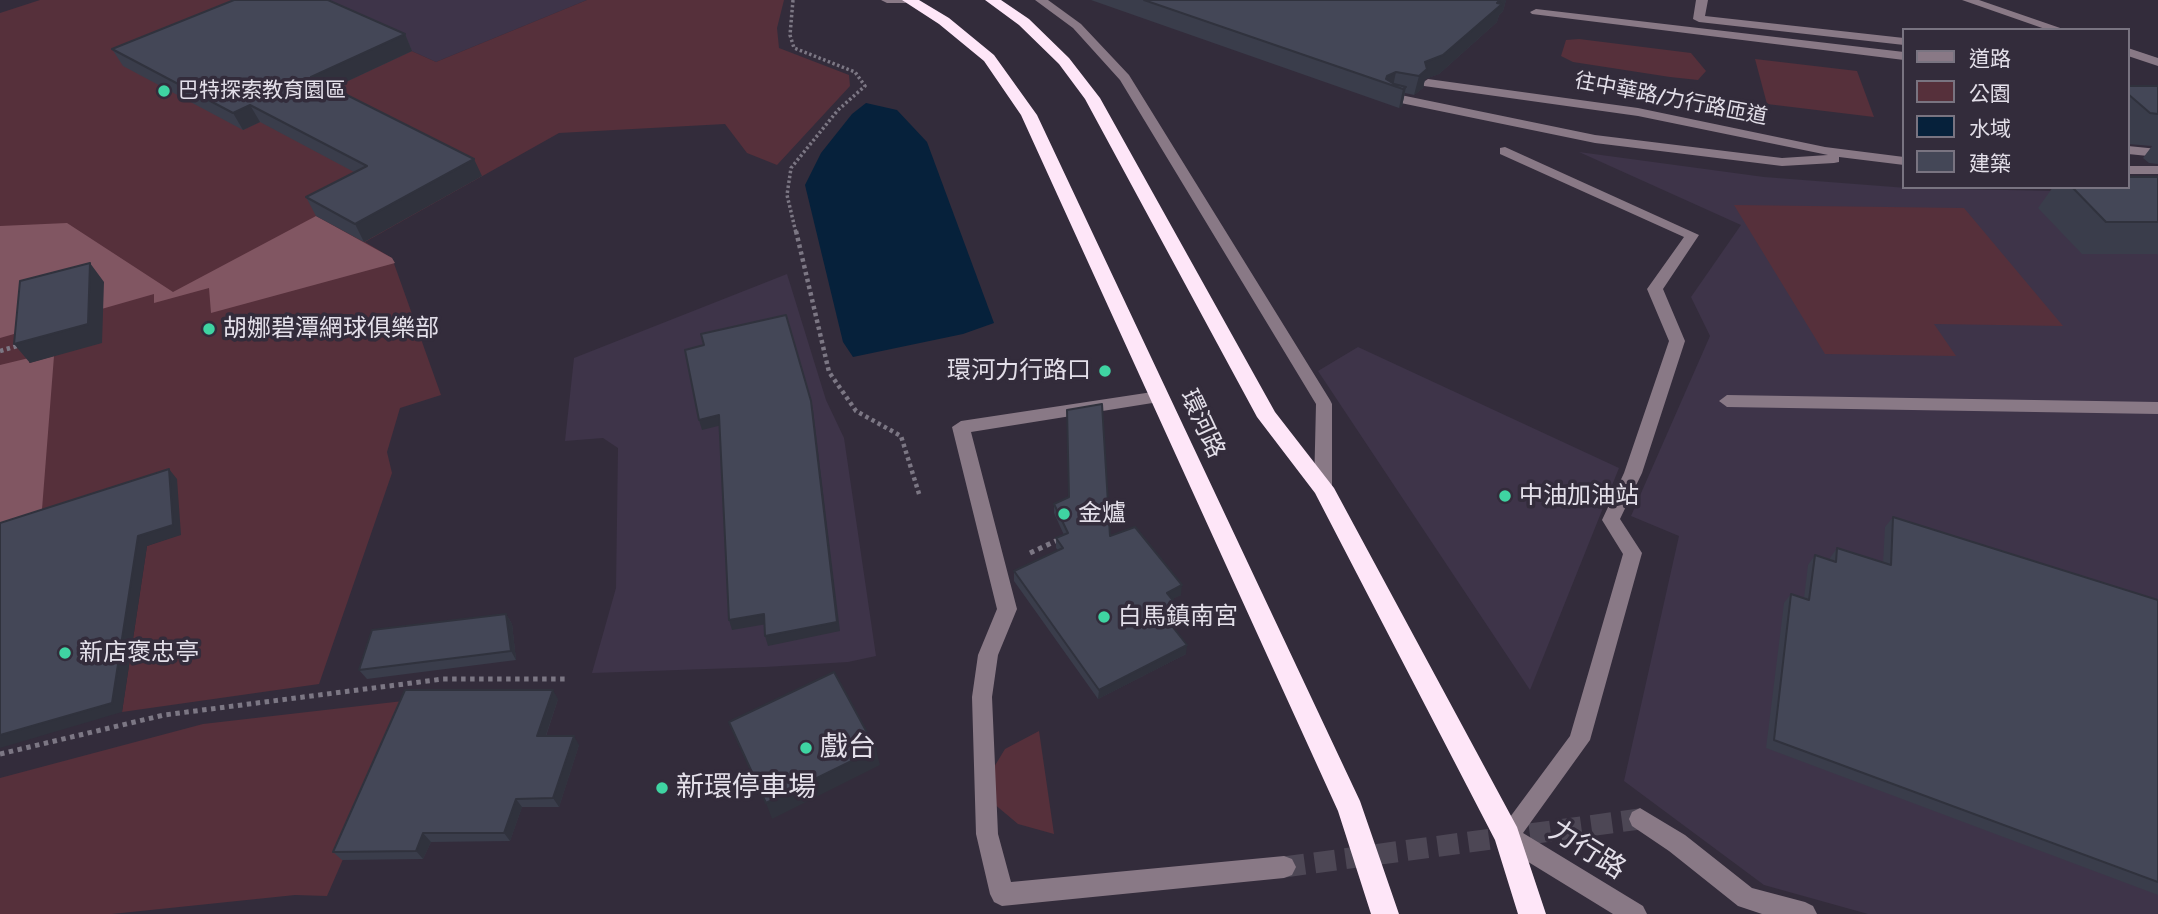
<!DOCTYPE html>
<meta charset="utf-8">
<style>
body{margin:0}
#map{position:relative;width:2158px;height:914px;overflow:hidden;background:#332c3b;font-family:Cabin,"Noto Sans TC",sans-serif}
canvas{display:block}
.legend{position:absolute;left:1902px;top:28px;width:228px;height:161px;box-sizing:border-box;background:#332c3b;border:2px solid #797481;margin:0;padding:9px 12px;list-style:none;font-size:21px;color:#e3dfe9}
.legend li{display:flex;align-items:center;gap:14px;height:35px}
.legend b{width:35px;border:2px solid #797481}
</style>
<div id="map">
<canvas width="2158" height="914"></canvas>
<ul class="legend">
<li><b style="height:9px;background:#897986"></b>道路</li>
<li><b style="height:19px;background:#56303b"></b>公園</li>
<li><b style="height:19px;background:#06213b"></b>水域</li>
<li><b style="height:19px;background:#444757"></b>建築</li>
</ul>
</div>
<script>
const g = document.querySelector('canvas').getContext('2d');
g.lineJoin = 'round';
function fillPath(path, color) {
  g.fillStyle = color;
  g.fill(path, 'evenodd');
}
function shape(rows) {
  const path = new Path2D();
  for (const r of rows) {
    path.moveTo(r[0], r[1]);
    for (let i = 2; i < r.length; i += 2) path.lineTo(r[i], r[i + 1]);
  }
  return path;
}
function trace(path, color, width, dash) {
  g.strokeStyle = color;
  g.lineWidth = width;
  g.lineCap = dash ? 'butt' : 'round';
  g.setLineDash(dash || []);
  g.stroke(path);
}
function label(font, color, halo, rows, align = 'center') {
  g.font = font + ' Cabin,"Noto Sans TC",sans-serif';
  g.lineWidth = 7;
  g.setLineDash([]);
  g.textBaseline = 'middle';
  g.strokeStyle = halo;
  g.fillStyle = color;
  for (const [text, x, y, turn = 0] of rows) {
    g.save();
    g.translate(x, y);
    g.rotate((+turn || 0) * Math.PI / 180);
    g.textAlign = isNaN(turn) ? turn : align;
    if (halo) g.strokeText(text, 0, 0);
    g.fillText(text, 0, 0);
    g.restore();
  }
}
const built = shape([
 [298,0,587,0,436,62],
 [1579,152,1764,177,1907,188,2158,193,2158,914,1868,914,1764,885,1624,781,1679,536,1631,516,1710,336,1691,297,1741,225],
 [787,274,826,400,844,438,876,656,848,662,765,667,592,673,616,588,618,448,603,438,565,441,574,358],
 [1358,347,1619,468,1530,690,1318,371]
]);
const green = shape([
 [40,0,298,0,436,62,587,0,784,0,777,28,779,48,849,75,850,86,777,165,747,153,725,124,559,133,365,242,392,258,441,395,400,408,387,452,392,473,319,684,122,712,147,546,181,534,0,536,0,13],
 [1579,39,1691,53,1706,71,1698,80,1670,77,1573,62,1561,56,1566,40],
 [1755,59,1857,71,1874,117,1767,104],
 [1734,205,1964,208,2063,326,1934,324,1956,356,1825,354],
 [412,700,327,896,295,895,112,914,0,914,0,778,203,724],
 [1039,731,1054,834,1018,824,993,803,991,772,1005,749]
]);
const forest = shape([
 [316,216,392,258,395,263,211,313,209,288,154,303,154,294,0,338,0,226,67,223,173,292],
 [54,356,41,522,0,536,0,365,29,358,29,363]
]);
const water = shape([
 [866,103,897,110,927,142,994,323,963,334,853,357,843,342,805,185,821,153,852,114]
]);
const minorTunnel = shape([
 [1284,867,1640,819]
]);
const pathFar2 = shape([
 [793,0,790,35,794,48,855,72,865,86,838,110,791,168,787,195,796,233]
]);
const pathFar1 = shape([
 [796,231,829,372,856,411,901,436,920,497],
 [0,351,20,345]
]);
const path = shape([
 [1030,553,1060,539],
 [0,754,164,715,443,679,565,679]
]);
const minor = shape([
 [881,0,911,0,905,3,887,3,881,0],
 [1035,0,1048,0,1081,24,1129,75,1330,400,1332,404,1332,488,1329,493,1323,495,1317,493,1314,488,1316,404,1120,80,1073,28,1035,0],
 [1696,0,1708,0,1705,16,1904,38,1904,45,1699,22,1693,19,1696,0],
 [1962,0,1979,0,2066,30,2048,30,1962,0],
 [1536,9,1904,52,1904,60,1532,14,1530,12,1536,9],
 [2128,48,2158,58,2158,66,2128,56,2128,48],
 [1428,79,1638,108,1825,147,1904,157,1904,165,1839,157,1839,162,1834,163,1782,166,1595,143,1391,101,1385,97,1391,93,1595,135,1782,158,1828,155,1638,116,1424,86,1422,83,1428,79],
 [2128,146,2158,149,2158,157,2128,154,2128,146],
 [1505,147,1699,235,1663,289,1685,341,1642,473,1620,519,1642,553,1590,740,1523,833,1643,906,1647,914,1613,914,1499,844,1496,836,1570,736,1623,554,1602,520,1624,473,1669,341,1647,289,1684,237,1500,154,1500,148,1505,147],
 [2128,166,2158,166,2158,174,2128,174,2128,166],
 [1159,391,1167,397,1165,401,971,432,1017,609,998,655,992,697,998,834,1011,882,1284,856,1292,859,1296,867,1292,875,1284,878,1002,906,994,902,990,894,976,834,972,697,978,655,997,609,952,427,961,421,1159,391],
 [1727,395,2158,402,2158,414,1727,407,1719,401,1727,395],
 [1640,808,1685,835,1752,888,1805,902,1813,906,1817,914,1762,914,1738,906,1669,851,1632,826,1629,819,1632,812,1640,808]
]);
const highway = shape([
 [902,0,919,0,949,18,994,55,1037,115,1360,801,1399,914,1371,914,1338,811,1021,115,984,61,939,24,902,0],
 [985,0,1001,0,1029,19,1069,58,1100,98,1275,412,1334,488,1517,827,1546,914,1518,914,1495,840,1315,493,1257,417,1085,99,1059,64,1019,25,985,0]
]);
const wall = shape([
 [1091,0,1506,0,1503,11,1499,15,1497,22,1439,74,1425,79,1423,88,1414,95,1405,93,1402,106,1399,108],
 [405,34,412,51,333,88,482,176,364,242,316,216,306,197,354,172,260,122,243,130,123,66,112,49],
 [2128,86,2158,86,2158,164,2149,163,2143,158,2152,146,2128,144],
 [2158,177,2158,255,2157,254,2082,254,2038,208,2053,187,2128,187],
 [1069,497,1110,536,1181,595,1172,599,1175,613,1165,618,1186,654,1098,699,1014,581,1014,571,1058,550,1056,548,1056,538,1064,535,1054,513,1054,504],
 [1893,517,2158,600,2158,895,1766,748,1784,603,1791,594,1804,598,1808,565,1815,555,1830,560,1830,558,1837,548,1883,563,1885,527],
 [506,614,512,624,516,660,367,679,359,670],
 [558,699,546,736,579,745,559,807,522,807,510,841,431,842,423,859,342,860,333,852]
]);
const shadedWall = shape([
 [1500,0,1506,0,1503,11,1499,15,1497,22,1439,74,1425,79,1423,88,1414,95,1419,76,1425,62],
 [405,34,412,51,320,94,311,77],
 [1396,72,1393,86,1386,83,1387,76],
 [1406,87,1402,106,1399,108,1403,89],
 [250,105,260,122,243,130,233,113],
 [474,159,482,176,364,242,355,224],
 [90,263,104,282,102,343,30,363,14,344],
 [811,401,813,410,840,631,768,646,765,636],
 [719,415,722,425,702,430,699,420],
 [169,469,177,479,181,535,147,546,122,712,0,748,0,735,138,536],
 [1182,585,1181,595,1167,602,1167,593],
 [1176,604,1175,613,1159,621,1160,611],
 [506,614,512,624,516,660,511,651],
 [764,614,767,624,732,630,729,620],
 [1187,645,1186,654,1098,699,1099,690],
 [553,690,558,699,543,744,537,736],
 [574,736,579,745,559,807,553,798],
 [876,749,880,765,772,819,766,803],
 [516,799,522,807,510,841,504,833],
 [423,833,431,842,423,859,416,851]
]);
const building = shape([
 [234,0,328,0,405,34,311,77,474,159,355,224,306,197,367,166,250,105,233,113,112,49,234,0],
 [1144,0,1500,0,1497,3,1502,4,1443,55,1425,62,1427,69,1419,76,1396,72,1387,76,1386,79,1394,84,1406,87,1403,89,1144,0],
 [2128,86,2158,86,2158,114,2150,113,2128,94,2128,86],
 [2128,177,2158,177,2158,222,2106,222,2072,187,2128,187,2128,177],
 [90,263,88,324,14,344,20,281,90,263],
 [786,315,811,401,837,622,765,636,764,614,729,620,719,415,699,420,685,350,704,345,701,334,786,315],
 [1102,404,1110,536,1135,527,1182,585,1167,593,1176,604,1160,611,1187,645,1099,690,1014,571,1063,548,1056,538,1068,533,1054,504,1069,497,1067,410,1102,404],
 [169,469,173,525,138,536,112,703,0,735,0,523,169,469],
 [1893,517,2158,600,2158,882,1774,740,1791,594,1809,600,1815,555,1836,562,1837,548,1891,565,1893,517],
 [506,614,511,651,359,670,372,630,506,614],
 [834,672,876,749,766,803,729,722,834,672],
 [405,690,553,690,537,736,574,736,553,798,516,799,504,833,423,833,416,851,333,852,405,690]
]);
const markers = [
 [164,91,7,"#3fd4a2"],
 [209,329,7,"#3fd4a2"],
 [1105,371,7,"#3fd4a2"],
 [1505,496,7,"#3fd4a2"],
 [1064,514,7,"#3fd4a2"],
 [1104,617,7,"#3fd4a2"],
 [65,653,7,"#3fd4a2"],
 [806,748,7,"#3fd4a2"],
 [662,788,7,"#3fd4a2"]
];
const farPoinames = [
 ["巴特探索教育園區",178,91]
];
const farStreetnames = [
 ["往中華路/力行路匝道",1671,99,11]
];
const poiNames = [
 ["胡娜碧潭網球俱樂部",223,329],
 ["環河力行路口",1091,371,"right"],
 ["中油加油站",1519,496],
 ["金爐",1078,514],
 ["白馬鎮南宮",1118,617],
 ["新店褒忠亭",79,653]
];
const streetNames = [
 ["環河路",1202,424,65]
];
const nearPoinames = [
 ["戲台",820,748],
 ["新環停車場",676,788]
];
const nearStreetnames = [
 ["力行路",1587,850,32]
];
fillPath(built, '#3e3449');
fillPath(green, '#56303b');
fillPath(forest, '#815662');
fillPath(water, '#06213b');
trace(minorTunnel, '#4d4755', 21, [21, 10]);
trace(pathFar2, '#7c7784', 3.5, [2.5, 2.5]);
trace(pathFar1, '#7c7784', 4.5, [3.5, 3.5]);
trace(path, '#7c7784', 5, [4.5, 4.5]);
fillPath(minor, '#897986');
fillPath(highway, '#fee6f8');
fillPath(wall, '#3a3d4b');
fillPath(shadedWall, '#30323d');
fillPath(building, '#444757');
trace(building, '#30323d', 2);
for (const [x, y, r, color] of markers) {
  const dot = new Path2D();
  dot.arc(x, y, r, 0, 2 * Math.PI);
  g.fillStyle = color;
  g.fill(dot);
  trace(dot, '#332c3b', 2.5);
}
label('21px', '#e3dfe9', '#332c3b', farPoinames, 'left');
label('21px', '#e3dfe9', '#332c3b', farStreetnames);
label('24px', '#e3dfe9', '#332c3b', poiNames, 'left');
label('24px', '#e3dfe9', '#332c3b', streetNames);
label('28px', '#e3dfe9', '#332c3b', nearPoinames, 'left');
label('28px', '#e3dfe9', '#332c3b', nearStreetnames);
</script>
